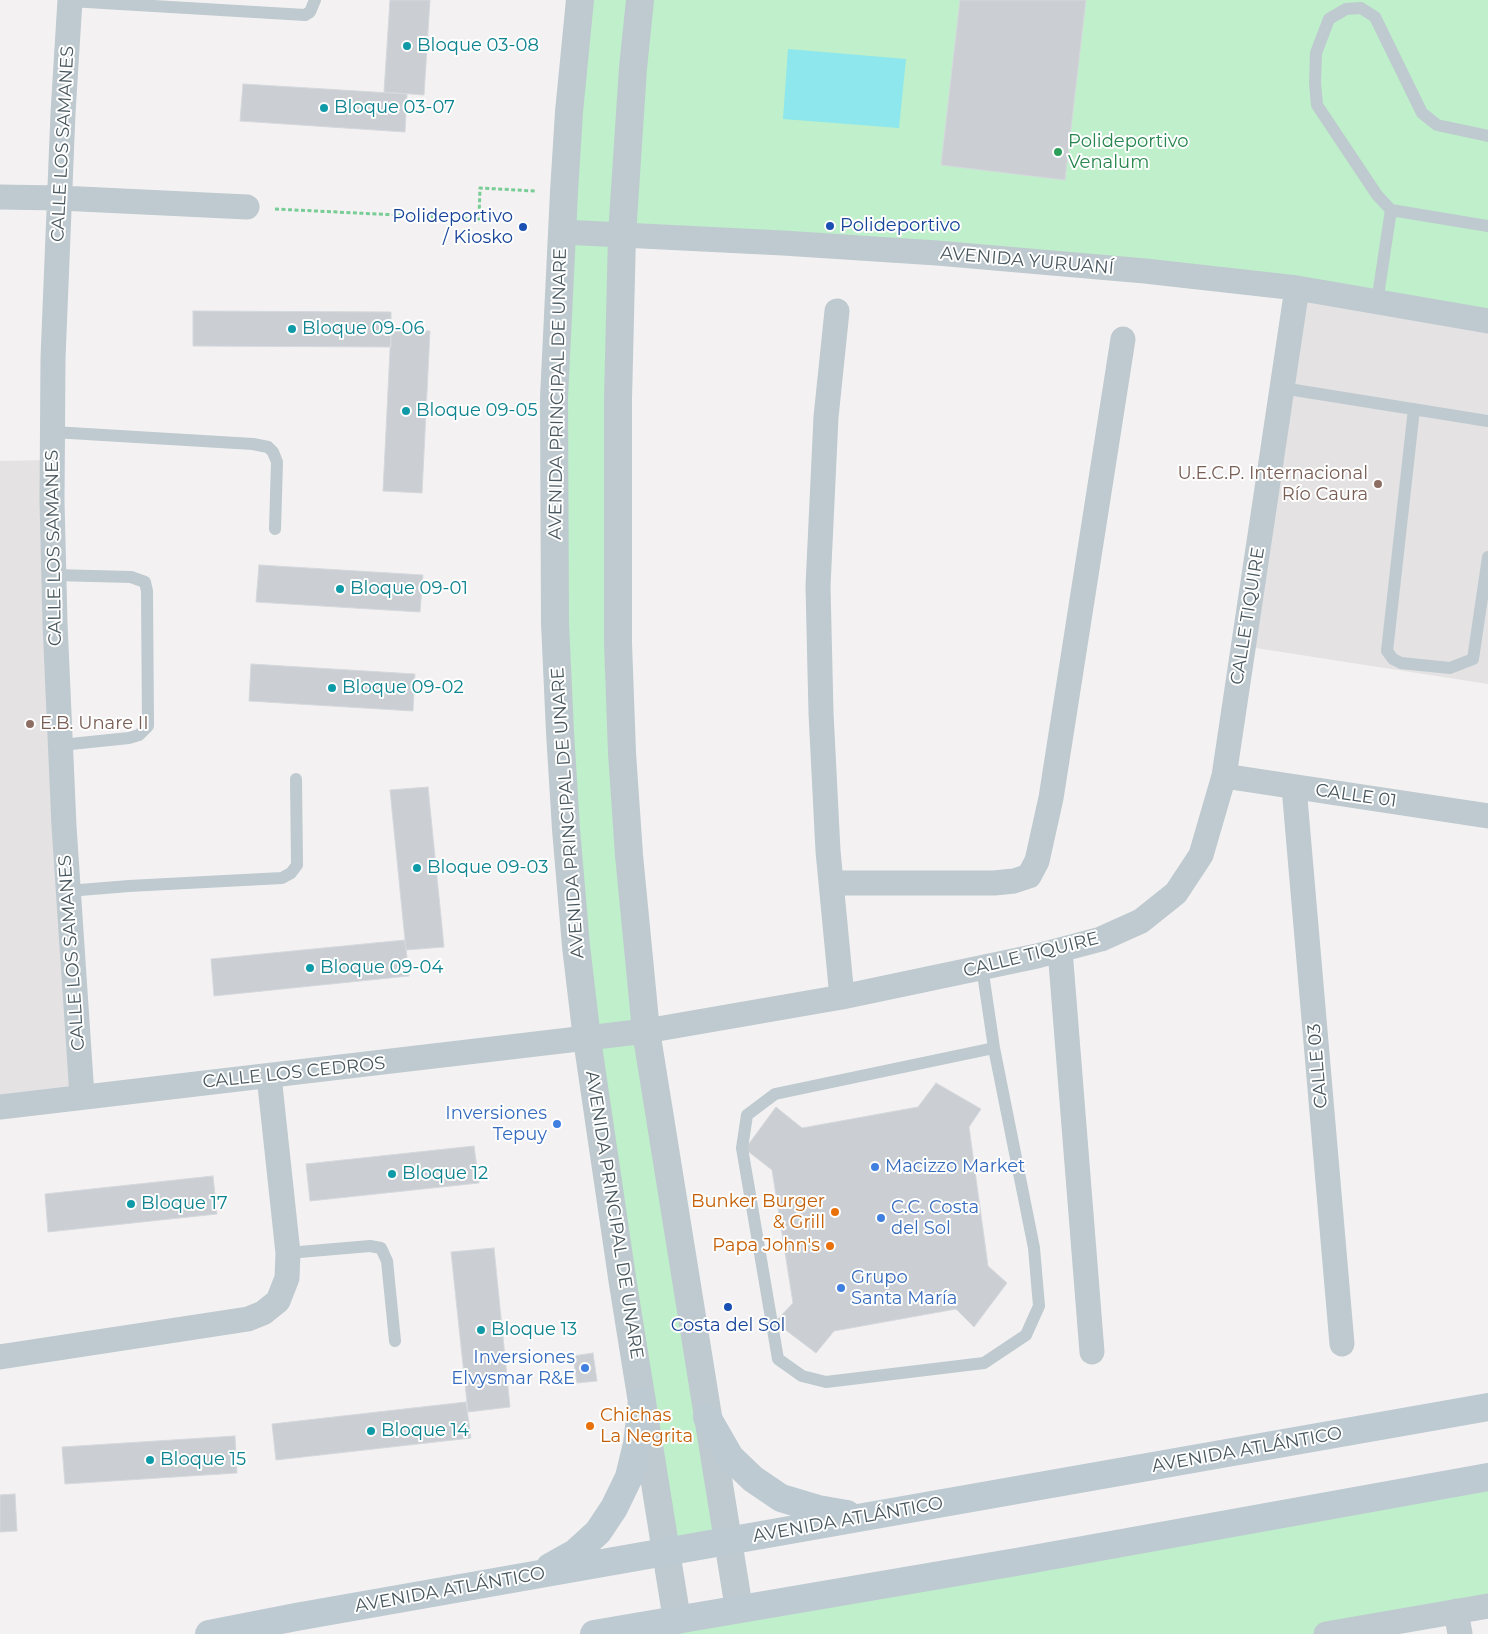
<!DOCTYPE html>
<meta charset="utf-8">
<style>
body{margin:0}
canvas{display:block;background:#f3f1f1}
</style>
<canvas width="1488" height="1634"></canvas>
<script>
const g = document.querySelector('canvas').getContext('2d');
g.lineJoin = 'round';
function fillPath(path, color) {
  g.fillStyle = color;
  g.fill(path, 'evenodd');
}
function shape(rows) {
  const path = new Path2D();
  for (const r of rows) {
    path.moveTo(r[0], r[1]);
    for (let i = 2; i < r.length; i += 2) path.lineTo(r[i], r[i + 1]);
  }
  return path;
}
function trace(path, color, width, dash) {
  g.strokeStyle = color;
  g.lineWidth = width;
  g.lineCap = dash ? 'butt' : 'round';
  g.setLineDash(dash || []);
  g.stroke(path);
}
function label(font, color, halo, rows, align = 'center') {
  g.font = font + ' Montserrat,sans-serif';
  g.lineWidth = 4;
  g.setLineDash([]);
  g.textBaseline = 'middle';
  g.strokeStyle = halo;
  g.fillStyle = color;
  for (const [text, x, y, turn = 0] of rows) {
    g.save();
    g.translate(x, y);
    g.rotate((+turn || 0) * Math.PI / 180);
    g.textAlign = isNaN(turn) ? turn : align;
    if (halo) g.strokeText(text, 0, 0);
    g.fillText(text, 0, 0);
    g.restore();
  }
}
const education = shape([
 [1297,288,1488,321,1488,684,1243,646],
 [52,460,82,1096,0,1107,0,461]
]);
const green = shape([
 [580,0,1488,0,1488,321,1361,299,622,235,622,753,728,1541,666,1552,560,732,569,112],
 [1488,1477,1488,1606,1326,1634,594,1634]
]);
const water = shape([
 [788,49,906,59,899,128,783,119]
]);
const building = shape([
 [390,0,430,0,424,95,384,92,390,0],
 [960,0,1086,0,1065,180,941,165,960,0],
 [243,84,407,94,405,132,240,121,243,84],
 [193,311,391,312,391,347,193,346,193,311],
 [391,330,430,331,422,493,383,491,391,330],
 [259,565,423,575,420,612,256,602,259,565],
 [251,664,415,674,413,711,249,701,251,664],
 [428,787,444,947,406,950,390,790,428,787],
 [405,940,409,976,214,996,211,959,405,940],
 [936,1083,981,1109,969,1127,988,1266,1007,1283,974,1327,956,1309,834,1331,816,1353,775,1322,793,1303,772,1170,745,1149,776,1107,802,1128,918,1107,936,1083],
 [474,1146,479,1183,310,1201,306,1164,474,1146],
 [213,1176,217,1214,48,1232,45,1194,213,1176],
 [494,1248,510,1407,468,1412,451,1252,494,1248],
 [593,1353,597,1381,577,1383,573,1356,593,1353],
 [466,1402,471,1438,276,1460,272,1424,466,1402],
 [235,1436,237,1473,65,1484,62,1447,235,1436],
 [15,1494,17,1531,0,1532,0,1495,15,1494]
]);
const path = shape([
 [275,209,479,219,480,188,535,191]
]);
const service = shape([
 [70,1,305,15,310,12,315,0],
 [1488,136,1437,125,1422,113,1375,17,1361,8,1346,9,1329,19,1316,53,1315,83,1317,105,1377,195,1391,210,1488,226],
 [1377,302,1391,210],
 [1282,388,1488,421],
 [1414,409,1387,651,1393,659,1401,663,1450,668,1473,659,1488,557],
 [53,432,253,444,268,447,273,452,277,462,275,529],
 [54,575,131,577,145,582,147,591,148,726,139,735,129,738,61,745],
 [68,891,129,886,282,878,291,873,297,865,296,779],
 [982,967,994,1048,1034,1248,1039,1306,1026,1335,984,1363,826,1382,802,1376,778,1359,742,1148,747,1115,775,1094,994,1048],
 [288,1253,370,1246,381,1248,387,1261,395,1341]
]);
const minor = shape([
 [70,0,63,113,53,358,52,501,55,623,64,826,82,1096],
 [0,197,60,198,247,207],
 [562,232,783,243,937,253,1145,271,1297,288,1488,321],
 [837,311,826,417,818,586,821,713,828,851,842,997],
 [1224,776,1488,816],
 [1294,787,1342,1344],
 [832,883,994,883,1014,881,1029,876,1037,861,1051,798,1123,339],
 [1060,950,1092,1352],
 [0,1107,646,1031,842,997,1037,956,1101,939,1141,921,1176,893,1201,855,1224,776,1297,288],
 [0,1357,248,1319,263,1313,278,1301,287,1278,288,1253,269,1076],
 [1456,1611,1460,1634],
 [1326,1634,1488,1606]
]);
const tertiary = shape([
 [580,0,569,112,564,192,554,398,555,623,560,732,566,829,576,946,587,1039,623,1284,677,1620],
 [640,0,633,68,622,235,618,399,618,643,622,753,629,855,646,1031,739,1609]
]);
const secondary = shape([
 [707,1417,730,1457,753,1479,781,1498,818,1509,847,1514],
 [550,1567,575,1553,598,1532,614,1508,629,1477,637,1444,642,1401],
 [209,1634,296,1617,1488,1407],
 [594,1634,1022,1561,1488,1477]
]);
const markers = [
 [407,46,5,"#0f9aa8"],
 [324,108,5,"#0f9aa8"],
 [1058,152,5,"#2e9e5b"],
 [830,226,5,"#1a4fb4"],
 [523,227,5,"#1a4fb4"],
 [292,329,5,"#0f9aa8"],
 [406,411,5,"#0f9aa8"],
 [1378,484,5,"#8d6e63"],
 [340,589,5,"#0f9aa8"],
 [332,688,5,"#0f9aa8"],
 [30,724,5,"#8d6e63"],
 [417,868,5,"#0f9aa8"],
 [310,968,5,"#0f9aa8"],
 [557,1124,5,"#3f7fe0"],
 [875,1167,5,"#3f7fe0"],
 [392,1174,5,"#0f9aa8"],
 [131,1204,5,"#0f9aa8"],
 [835,1212,5,"#e8710a"],
 [881,1218,5,"#3f7fe0"],
 [830,1246,5,"#e8710a"],
 [841,1288,5,"#3f7fe0"],
 [728,1307,5,"#1a4fb4"],
 [481,1330,5,"#0f9aa8"],
 [585,1368,5,"#3f7fe0"],
 [590,1426,5,"#e8710a"],
 [371,1431,5,"#0f9aa8"],
 [150,1460,5,"#0f9aa8"]
];
const cultureNames = [
 ["Bloque 03-08",417,46],
 ["Bloque 03-07",334,108],
 ["Bloque 09-06",302,329],
 ["Bloque 09-05",416,411],
 ["Bloque 09-01",350,589],
 ["Bloque 09-02",342,688],
 ["Bloque 09-03",427,868],
 ["Bloque 09-04",320,968],
 ["Bloque 12",402,1174],
 ["Bloque 17",141,1204],
 ["Bloque 13",491,1330],
 ["Bloque 14",381,1431],
 ["Bloque 15",160,1460]
];
const leisureNames = [
 ["Polideportivo",1068,142],
 ["Venalum",1068,163]
];
const streetNames = [
 ["CALLE LOS SAMANES",63,144,-87],
 ["AVENIDA YURUANÍ",1027,261,5],
 ["AVENIDA PRINCIPAL DE UNARE",558,394,-89],
 ["CALLE LOS SAMANES",54,548,-91],
 ["CALLE TIQUIRE",1248,616,-81],
 ["CALLE 01",1356,796,8],
 ["AVENIDA PRINCIPAL DE UNARE",568,813,-94],
 ["CALLE LOS SAMANES",72,953,-94],
 ["CALLE TIQUIRE",1031,955,-14],
 ["CALLE 03",1318,1066,-95],
 ["CALLE LOS CEDROS",294,1073,-6],
 ["AVENIDA PRINCIPAL DE UNARE",614,1215,81],
 ["AVENIDA ATLÁNTICO",1247,1450,-10],
 ["AVENIDA ATLÁNTICO",848,1520,-10],
 ["AVENIDA ATLÁNTICO",450,1590,-10]
];
const transitNames = [
 ["Polideportivo",513,217],
 ["/ Kiosko",513,238],
 ["Polideportivo",840,226,"left"],
 ["Costa del Sol",728,1326,"center"]
];
const educationNames = [
 ["U.E.C.P. Internacional",1368,474],
 ["Río Caura",1368,495],
 ["E.B. Unare II",40,724,"left"]
];
const shopNames = [
 ["Inversiones",547,1114,"right"],
 ["Tepuy",547,1135,"right"],
 ["Macizzo Market",885,1167],
 ["C.C. Costa",891,1208],
 ["del Sol",891,1229],
 ["Grupo",851,1278],
 ["Santa María",851,1299],
 ["Inversiones",575,1358,"right"],
 ["Elvysmar R&E",575,1379,"right"]
];
const foodNames = [
 ["Bunker Burger",825,1202],
 ["& Grill",825,1223],
 ["Papa John's",820,1246],
 ["Chichas",600,1416,"left"],
 ["La Negrita",600,1437,"left"]
];
fillPath(education, '#e4e2e3');
fillPath(green, '#c0efcb');
fillPath(water, '#8ee7ec');
fillPath(building, '#cbcfd3');
trace(building, '#d5d8dc', 1);
trace(path, '#78cd96', 3, [4, 2.5]);
trace(service, '#becacf', 12);
trace(minor, '#becacf', 25);
trace(tertiary, '#becacf', 28);
trace(secondary, '#bdcad2', 28);
for (const [x, y, r, color] of markers) {
  const dot = new Path2D();
  dot.arc(x, y, r, 0, 2 * Math.PI);
  g.fillStyle = color;
  g.fill(dot);
  trace(dot, '#fff', 2);
}
label('18px', '#0d838f', '#fff', cultureNames, 'left');
label('18px', '#27864d', '#fff', leisureNames, 'left');
label('18px', '#48575e', '#fff', streetNames);
label('18px', '#164399', '#fff', transitNames, 'right');
label('18px', '#785e54', '#fff', educationNames, 'right');
label('18px', '#366cbe', '#fff', shopNames, 'left');
label('18px', '#c56008', '#fff', foodNames, 'right');
</script>
